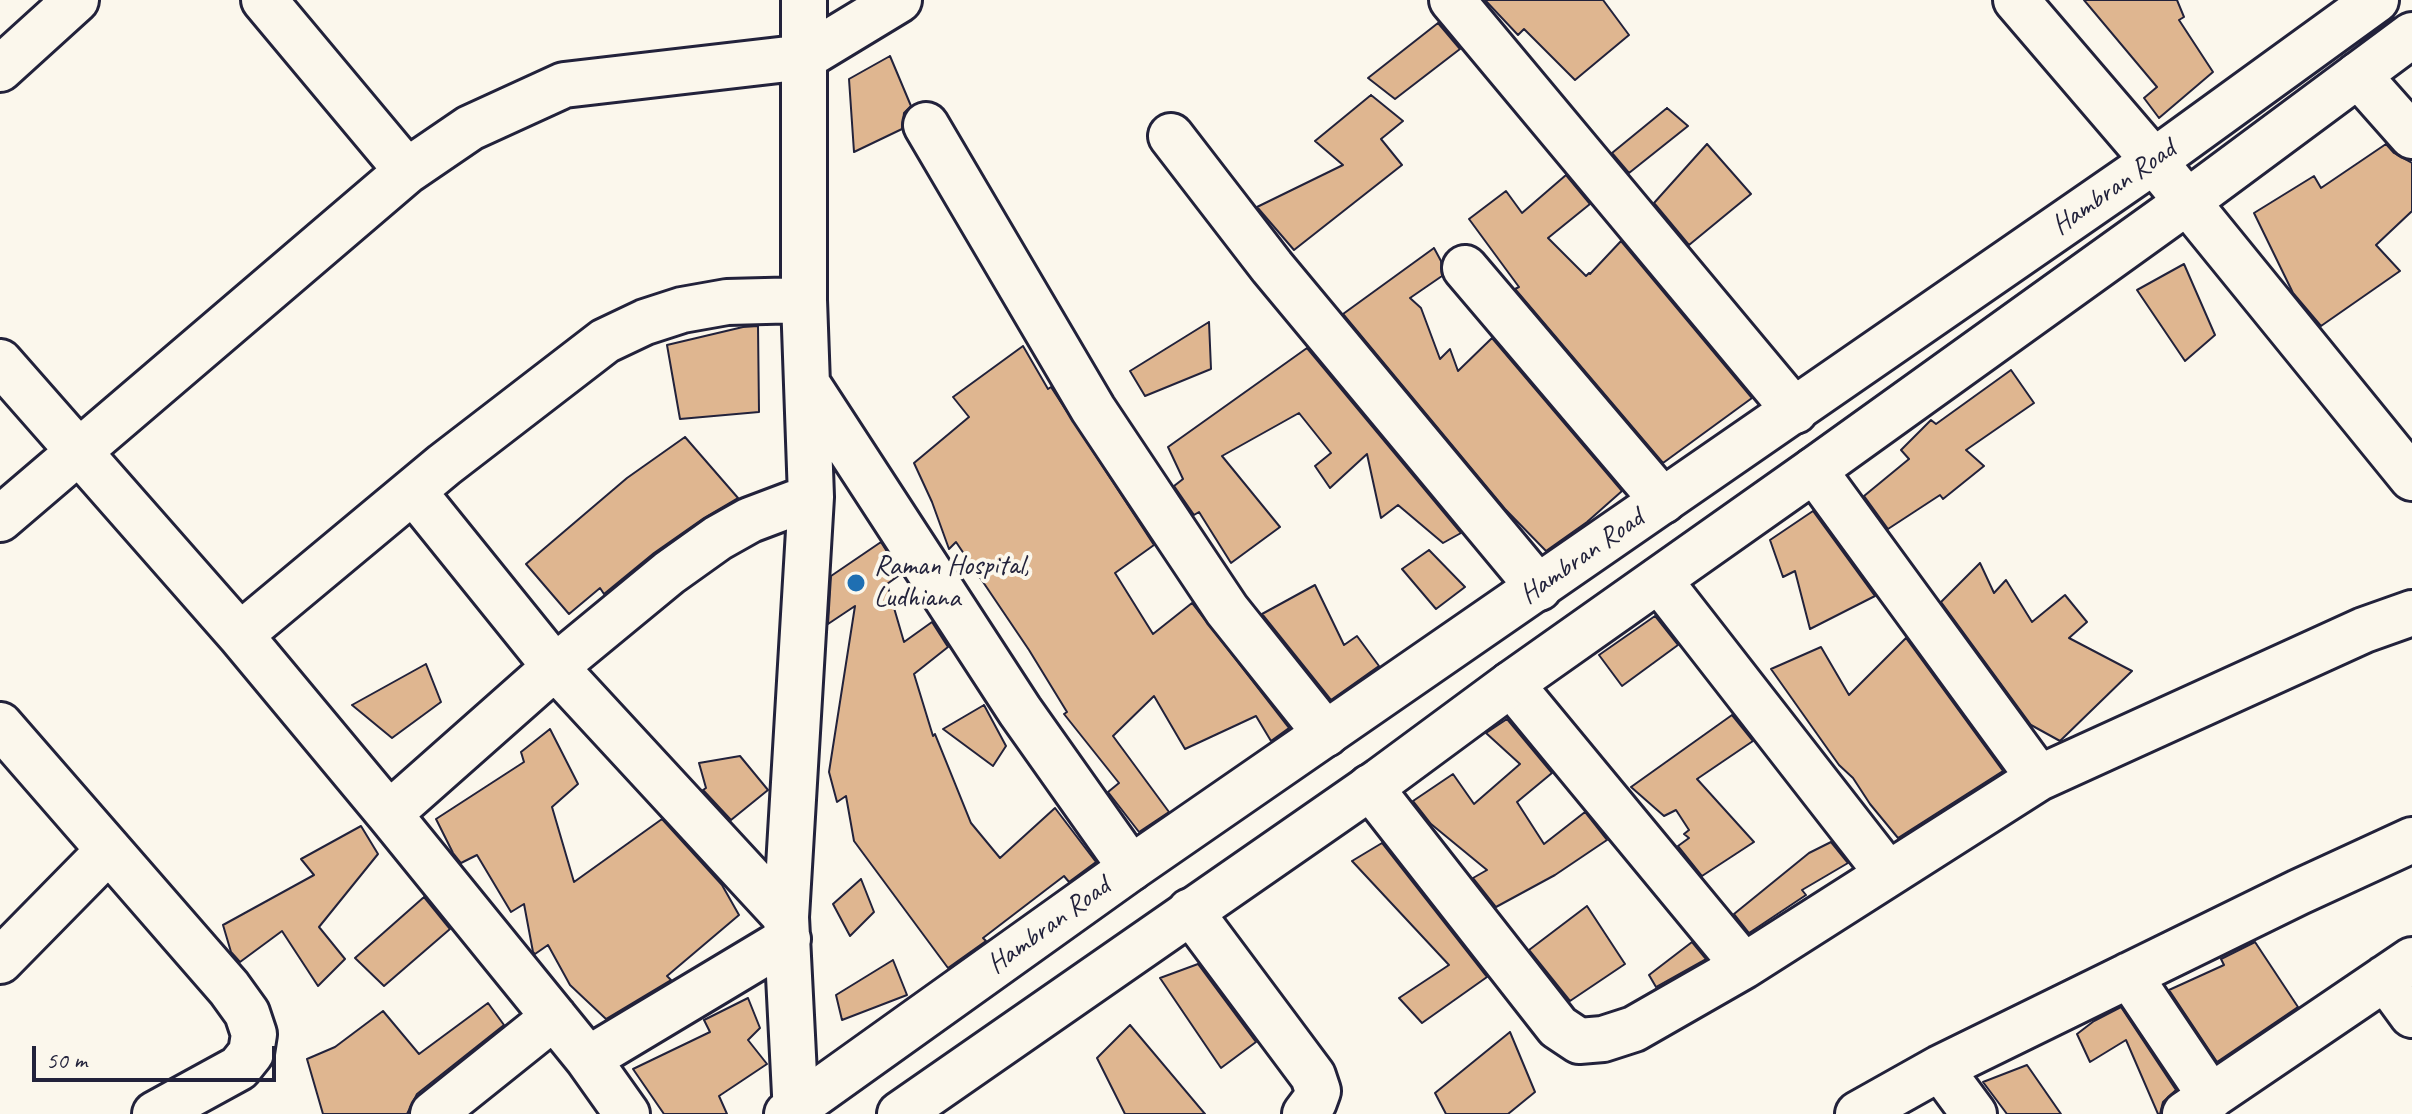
<!DOCTYPE html>
<style>
body{margin:0}
#map{position:relative;width:2412px;height:1114px;overflow:hidden;background:#fbf7ec;font-family:Caveat,sans-serif}
canvas{display:block}
.scale{position:absolute;left:32px;top:1046px;width:244px;height:36px;box-sizing:border-box;border:4px solid #22223b;border-top:0;padding-left:10px;font-size:24px;line-height:28px;white-space:nowrap;color:#22223b;-webkit-text-stroke:6px #fbf7ec;paint-order:stroke}
</style>
<div id="map">
<canvas width="2412" height="1114"></canvas>
<div class="scale">50 m</div>
</div>
<script>
const g = document.querySelector('canvas').getContext('2d');
g.lineJoin = 'round';
function fillPath(path, color) {
  g.fillStyle = color;
  g.fill(path, 'evenodd');
}
function shape(rows) {
  const path = new Path2D();
  for (const r of rows) {
    path.moveTo(r[0], r[1]);
    for (let i = 2; i < r.length; i += 2) path.lineTo(r[i], r[i + 1]);
  }
  return path;
}
function trace(path, color, width, dash) {
  g.strokeStyle = color;
  g.lineWidth = width;
  g.lineCap = dash ? 'butt' : 'round';
  g.setLineDash(dash || []);
  g.stroke(path);
}
function label(font, color, halo, rows, align = 'center') {
  g.font = font + ' Caveat,sans-serif';
  g.lineWidth = 8;
  g.setLineDash([]);
  g.textBaseline = 'middle';
  g.strokeStyle = halo;
  g.fillStyle = color;
  for (const [text, x, y, turn = 0] of rows) {
    g.save();
    g.translate(x, y);
    g.rotate((+turn || 0) * Math.PI / 180);
    g.textAlign = isNaN(turn) ? turn : align;
    if (halo) g.strokeText(text, 0, 0);
    g.fillText(text, 0, 0);
    g.restore();
  }
}
const building = shape([
 [1485,0,1603,0,1629,35,1575,80,1524,29,1518,35,1485,0],
 [2084,0,2177,0,2184,17,2179,20,2213,72,2159,118,2144,98,2157,87,2084,0],
 [1438,23,1460,49,1395,99,1368,78,1438,23],
 [890,56,911,106,904,113,902,129,854,152,849,79,890,56],
 [1371,95,1403,121,1381,139,1402,165,1294,250,1257,207,1343,165,1315,141,1371,95],
 [1667,108,1688,126,1629,173,1612,153,1667,108],
 [1707,144,1751,194,1689,245,1654,203,1707,144],
 [2386,144,2394,153,2412,163,2412,211,2376,245,2400,271,2321,326,2293,293,2254,213,2314,176,2321,188,2386,144],
 [1566,175,1590,204,1548,238,1586,276,1589,273,1590,274,1621,241,1752,398,1663,463,1515,289,1519,287,1469,219,1506,191,1522,213,1566,175],
 [1434,248,1441,261,1442,276,1410,298,1421,308,1440,359,1450,349,1458,371,1492,338,1622,491,1587,522,1546,551,1505,509,1343,314,1434,248],
 [2184,264,2215,335,2185,361,2137,290,2184,264],
 [1209,322,1211,369,1145,396,1130,371,1209,322],
 [758,326,759,412,680,419,667,345,743,327,758,326],
 [1023,346,1048,389,1051,387,1154,545,1115,573,1153,634,1192,603,1289,728,1271,741,1256,716,1185,749,1154,696,1113,736,1169,812,1139,832,1108,792,1119,783,1064,714,1067,712,1029,650,956,542,949,549,932,502,914,463,969,417,953,397,1023,346],
 [1307,348,1461,533,1443,543,1398,505,1381,518,1367,454,1330,488,1315,466,1331,453,1299,413,1222,456,1280,527,1231,563,1199,512,1194,515,1174,486,1183,479,1168,447,1307,348],
 [2011,370,2034,403,1966,450,1984,466,1943,499,1940,495,1888,529,1864,496,1909,459,1901,450,1931,420,1936,424,2011,370],
 [685,437,738,498,704,518,654,553,604,594,600,588,569,614,526,564,627,478,685,437],
 [1813,511,1875,596,1810,629,1795,571,1783,577,1770,540,1813,511],
 [881,542,901,574,887,584,904,642,932,622,948,647,914,674,933,736,935,734,971,823,1000,858,1055,808,1096,862,1069,882,1064,876,983,938,986,941,948,968,854,841,846,796,837,802,829,772,855,606,828,624,831,576,881,542],
 [1429,550,1465,587,1436,609,1402,569,1429,550],
 [1980,563,1994,593,2006,580,2032,622,2065,595,2087,622,2069,638,2132,671,2060,741,2031,725,1941,602,1980,563],
 [1315,585,1344,645,1357,636,1379,666,1331,700,1262,614,1315,585],
 [1655,616,1678,645,1622,686,1599,655,1655,616],
 [1906,638,2003,771,1898,838,1870,804,1853,778,1839,765,1771,669,1821,647,1849,695,1906,638],
 [426,664,441,702,392,738,352,705,426,664],
 [984,705,1006,746,993,766,943,729,984,705],
 [1732,715,1753,741,1697,779,1754,842,1702,876,1678,846,1689,838,1684,834,1689,830,1676,810,1664,816,1631,787,1732,715],
 [1507,719,1552,773,1517,802,1544,844,1585,812,1607,840,1555,875,1496,907,1473,878,1487,870,1431,824,1413,801,1453,774,1474,804,1520,764,1486,733,1507,719],
 [550,729,578,784,552,807,574,882,662,819,722,885,739,915,667,976,671,980,606,1019,570,985,548,945,535,954,533,952,524,904,511,912,477,855,461,863,453,853,436,819,524,762,521,752,550,729],
 [740,756,768,790,731,820,703,790,706,788,699,763,740,756],
 [361,826,378,854,319,927,345,959,318,986,282,931,240,962,231,952,223,925,314,875,301,859,361,826],
 [1831,842,1848,863,1802,890,1806,895,1749,933,1734,914,1809,853,1831,842],
 [1382,843,1487,977,1422,1023,1399,998,1449,965,1352,861,1382,843],
 [861,879,874,912,850,936,833,904,861,879],
 [424,897,450,929,384,986,355,958,424,897],
 [1587,906,1625,964,1570,1001,1529,950,1587,906],
 [1692,942,1706,959,1656,987,1649,975,1692,942],
 [2255,942,2298,1007,2217,1062,2169,990,2224,965,2221,959,2255,942],
 [893,960,907,995,842,1020,836,995,893,960],
 [1198,964,1256,1042,1221,1068,1160,978,1198,964],
 [748,998,760,1028,748,1040,767,1064,719,1096,727,1114,664,1114,633,1069,710,1032,704,1020,748,998],
 [488,1003,504,1025,417,1094,407,1114,323,1114,307,1059,335,1047,383,1011,419,1054,488,1003],
 [2121,1007,2176,1090,2163,1102,2160,1114,2158,1114,2126,1040,2090,1062,2077,1034,2094,1021,2121,1007],
 [1130,1025,1205,1114,1125,1114,1097,1058,1130,1025],
 [1510,1032,1535,1092,1508,1114,1446,1114,1435,1093,1510,1032],
 [2027,1065,2061,1114,2007,1114,1983,1082,2027,1065]
]);
const minor = shape([
 [264,0,407,171],
 [1452,0,1795,411],
 [2016,0,2154,161,2412,478],
 [0,69,76,0],
 [2358,75,2412,136],
 [926,125,1093,409,1227,610,1326,734],
 [1171,136,1272,267,1539,588],
 [1465,268,1663,501],
 [0,362,240,635,389,814,588,1059,627,1114],
 [808,385,1020,711,1131,868],
 [1814,470,2039,778],
 [413,491,555,667,786,917],
 [0,519,407,171,470,128,564,85,805,57,899,0],
 [1659,580,1888,874],
 [240,635,444,465,605,341,645,322,682,310,727,302,804,300],
 [1511,684,1744,966],
 [0,725,229,988,247,1013,254,1034,251,1053,239,1068,155,1114],
 [1370,787,1558,1027,1579,1041,1603,1039,1634,1029,1744,966,2039,778,2364,630,2412,613],
 [389,814,555,667,669,573,718,538,750,520,811,497],
 [1190,911,1313,1076,1318,1091,1314,1102,1305,1114],
 [0,961,109,850],
 [2129,975,2211,1097],
 [2385,978,2412,1015],
 [588,1059,788,939],
 [1940,1068,1974,1114],
 [433,1114,554,1017],
 [796,1114,786,917,811,497,804,300,804,0],
 [1858,1114,1940,1068,2299,892,2412,840],
 [2185,1114,2412,960]
]);
const major = shape([
 [787,1114,1131,868,2154,161,2376,0],
 [900,1114,1381,780,1511,684,1814,470,2187,202,2412,35]
]);
const markers = [
 [856,583,10,"#1f6fb2"]
];
const streetNames = [
 ["Hambran Road",2114,188,-35],
 ["Hambran Road",1582,557,-35],
 ["Hambran Road",1049,926,-36]
];
const poiNames = [
 ["Raman Hospital,",874,567],
 ["Ludhiana",874,599]
];
fillPath(building, '#dfb690');
trace(building, '#22223b', 2);
trace(minor, '#22223b', 50);
trace(major, '#22223b', 50);
trace(minor, '#fbf7ec', 44);
trace(major, '#fbf7ec', 44);
for (const [x, y, r, color] of markers) {
  const dot = new Path2D();
  dot.arc(x, y, r, 0, 2 * Math.PI);
  g.fillStyle = color;
  g.fill(dot);
  trace(dot, '#fbf7ec', 3);
}
label('28px', '#22223b', '#fbf7ec', streetNames);
label('28px', '#22223b', '#fbf7ec', poiNames, 'left');
</script>
